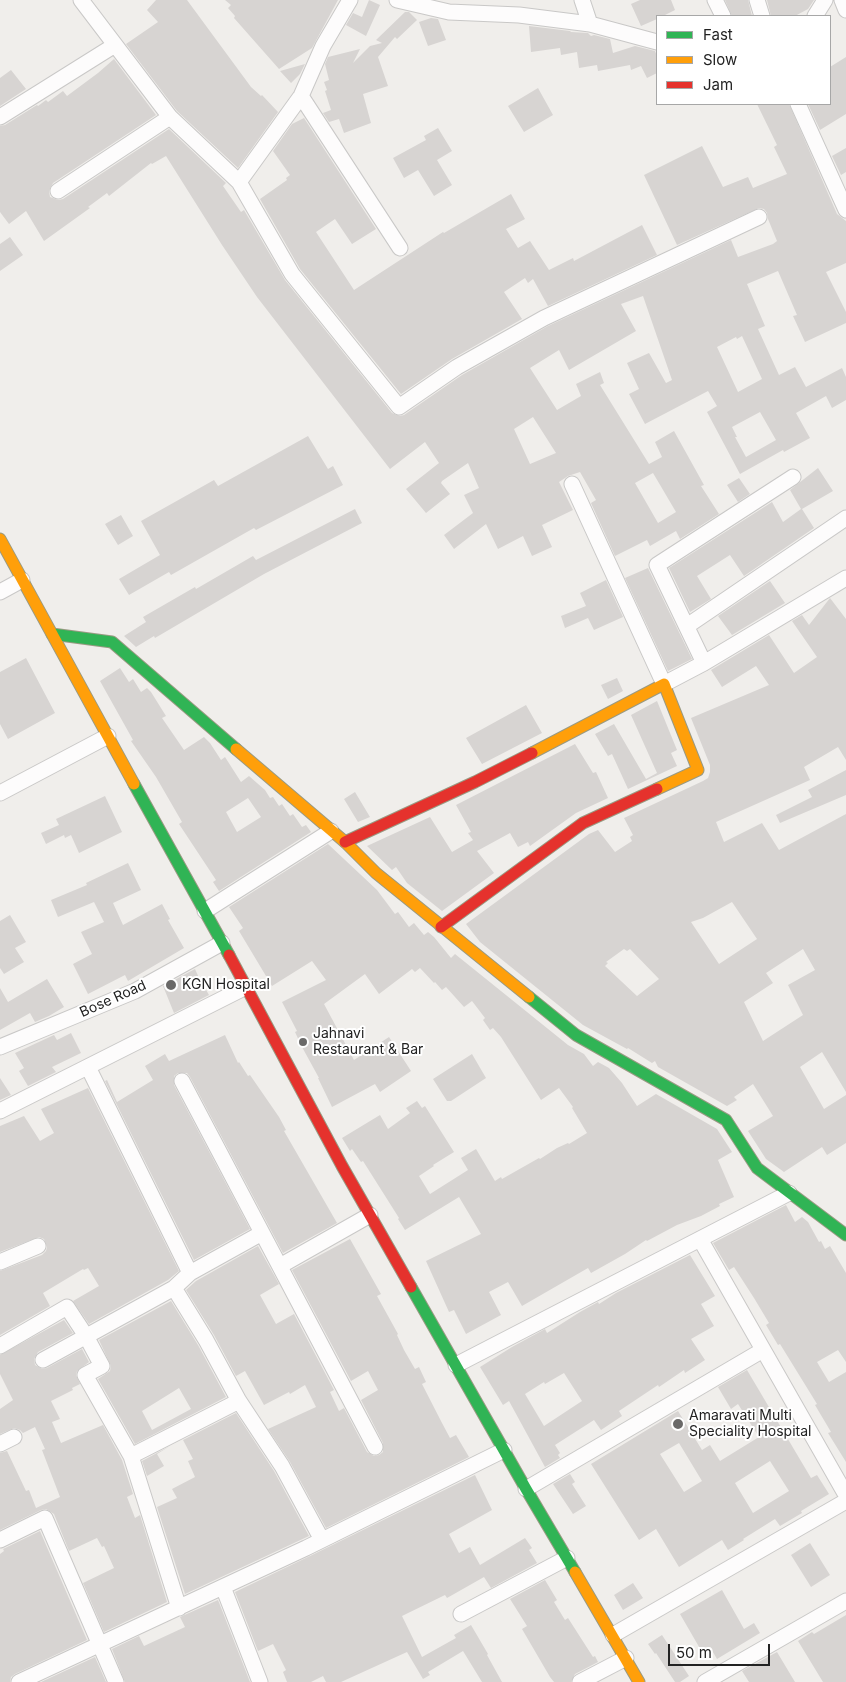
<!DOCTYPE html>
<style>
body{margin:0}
#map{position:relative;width:846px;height:1682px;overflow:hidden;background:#f0eeeb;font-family:Inter,sans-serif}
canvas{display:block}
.legend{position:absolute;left:656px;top:15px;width:175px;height:90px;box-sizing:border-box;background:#fff;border:1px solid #a7a7a7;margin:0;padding:6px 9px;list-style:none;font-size:15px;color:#222}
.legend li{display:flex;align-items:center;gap:10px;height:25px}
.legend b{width:25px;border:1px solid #a7a7a7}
.scale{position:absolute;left:668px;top:1644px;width:102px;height:22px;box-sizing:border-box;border:2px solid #222;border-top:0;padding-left:6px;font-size:15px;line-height:18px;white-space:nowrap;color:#222;-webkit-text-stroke:4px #fff;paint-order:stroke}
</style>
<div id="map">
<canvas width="846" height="1682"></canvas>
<ul class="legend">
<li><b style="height:6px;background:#30b455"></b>Fast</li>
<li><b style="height:6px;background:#ff9f0a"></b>Slow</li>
<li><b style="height:6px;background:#e5322d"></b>Jam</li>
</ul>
<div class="scale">50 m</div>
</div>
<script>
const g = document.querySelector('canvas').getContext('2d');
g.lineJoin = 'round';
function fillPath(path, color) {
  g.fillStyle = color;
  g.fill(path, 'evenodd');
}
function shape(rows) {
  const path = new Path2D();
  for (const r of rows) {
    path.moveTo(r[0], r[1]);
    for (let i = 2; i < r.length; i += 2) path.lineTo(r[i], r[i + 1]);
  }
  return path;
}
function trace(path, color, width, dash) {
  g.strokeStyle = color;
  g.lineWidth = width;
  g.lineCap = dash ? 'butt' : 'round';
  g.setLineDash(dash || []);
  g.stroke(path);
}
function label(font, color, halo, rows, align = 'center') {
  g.font = font + ' Inter,sans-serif';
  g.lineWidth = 4;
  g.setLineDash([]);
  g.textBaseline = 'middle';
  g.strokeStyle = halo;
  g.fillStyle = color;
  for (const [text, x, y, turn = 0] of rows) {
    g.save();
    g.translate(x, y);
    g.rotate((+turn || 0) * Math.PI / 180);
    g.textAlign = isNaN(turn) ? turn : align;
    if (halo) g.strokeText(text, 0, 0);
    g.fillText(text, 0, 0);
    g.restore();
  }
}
const building = shape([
 [156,0,187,0,251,87,261,96,262,95,278,112,238,168,177,111,126,44,158,22,147,10],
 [225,0,338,0,312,48,279,69,234,18,235,16,228,8,231,5],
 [369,0,380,5,366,36,346,25,353,13,362,17],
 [640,0,671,0,675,10,663,16,657,16,657,19,641,26,631,4],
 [725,0,748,0,752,16,732,16],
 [767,0,814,0,808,9,795,16,771,16],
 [405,12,409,12,417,20,397,39,395,37,378,57,388,86,363,94,371,123,344,133,339,119,329,122,323,113,331,110,325,91,327,90,324,82,329,80,325,64,328,57,360,49,353,63,370,46,382,43,376,40],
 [431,18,438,19,446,40,428,46,419,22],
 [529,26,570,31,571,32,588,33,591,36,594,35,610,39,613,53,635,46,655,51,657,56,657,73,647,78,641,66,631,70,630,65,598,71,597,65,579,68,577,52,561,55,560,48,531,52],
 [846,57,846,114,820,130,808,104,830,104,830,67],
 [114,59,156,115,53,183,49,191,50,197,58,200,63,199,169,129,226,183,223,186,241,212,244,210,285,280,392,413,400,416,404,415,462,375,548,326,731,240,738,257,773,244,777,241,768,219,767,213,764,209,759,208,677,245,644,175,702,146,723,187,748,177,753,188,787,174,774,147,777,145,757,104,789,104,837,214,846,221,846,263,826,272,846,312,846,323,805,342,793,316,797,315,778,271,747,284,765,326,758,329,779,375,795,367,806,387,842,368,846,377,846,400,832,408,826,396,796,413,810,438,784,452,783,450,740,474,707,412,717,406,708,391,645,424,629,394,639,389,627,363,649,353,666,383,672,380,643,296,621,304,636,331,569,370,559,350,530,368,557,410,581,396,576,384,600,372,604,383,600,385,649,464,662,457,655,442,674,431,704,485,701,486,719,514,680,539,676,531,650,546,647,540,615,556,591,503,596,500,580,472,568,476,559,482,573,510,542,525,552,547,532,556,523,536,498,549,486,524,454,549,444,535,473,513,464,495,479,488,468,463,442,481,441,483,450,494,426,513,406,489,439,463,425,442,390,469,257,297,222,245,166,156,152,164,151,163,109,196,107,193,88,207,90,208,44,241,26,211,9,224,0,212,0,126,5,125,37,105,38,106,46,100,48,102,63,91,67,96,98,73],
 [742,336,762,379,738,392,717,347,736,337,737,339],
 [760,412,776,440,746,457,735,437,737,437,732,427],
 [533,417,556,453,530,464,514,429],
 [653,473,676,512,658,523,635,483],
 [305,64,300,74,291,83,280,71],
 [11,70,26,89,0,106,0,78],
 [538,88,553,115,524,132,508,106],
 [304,118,376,229,352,244,335,219,316,232,354,290,443,232,444,233,511,194,525,219,506,229,518,248,530,241,549,270,573,258,574,261,642,225,657,255,548,306,533,279,528,283,525,278,504,292,522,319,452,359,401,394,300,269,260,199,287,180,286,178,290,175,273,151,292,124],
 [438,128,452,151,437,160,452,185,434,196,418,170,404,178,393,158,426,140,424,136],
 [846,148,846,172,841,175,832,156],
 [10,237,23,255,0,271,0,244],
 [308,436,328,469,333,466,343,485,256,530,254,528,171,575,169,572,129,595,119,579,160,555,141,521,214,480,218,486],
 [818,468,833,491,802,509,814,528,744,576,730,555,697,576,711,599,690,612,669,568,772,502,783,522,801,509,790,490],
 [739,478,750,494,738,502,727,485],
 [355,509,362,523,264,574,155,638,154,636,136,647,124,636,146,622,143,617,195,587,196,589,253,556,256,560],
 [121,515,133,536,118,545,105,524],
 [648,568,692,659,668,671,625,578],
 [606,580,623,617,594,630,588,618,565,628,561,616,586,606,580,593],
 [770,581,785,603,732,635,718,616],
 [830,598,846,619,846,760,838,747,804,767,810,780,716,822,724,842,762,823,779,850,846,814,846,1092,822,1052,800,1067,824,1109,846,1095,846,1143,827,1155,822,1147,784,1172,766,1159,748,1131,773,1116,753,1084,734,1097,737,1100,727,1106,658,1067,655,1061,652,1063,628,1048,627,1049,583,1025,480,942,466,924,589,834,598,830,615,852,632,841,630,837,633,835,624,818,703,781,708,778,710,772,710,765,691,718,769,685,756,666,722,687,711,670,769,635,794,673,817,657,792,621,802,615,809,625],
 [732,902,757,939,719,964,691,922,703,918],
 [624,949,627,951,630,949,659,979,637,996,605,966,608,963,606,962],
 [803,949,815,970,788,985,803,1015,763,1041,744,1002,773,983,766,973],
 [26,658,55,713,8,739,0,724,0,672],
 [120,668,129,682,133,679,141,692,147,688,151,692,166,716,162,718,184,750,204,737,210,743,221,760,225,757,241,782,249,776,265,790,270,798,273,797,279,806,282,804,290,816,293,814,302,827,306,825,311,832,219,891,213,882,216,880,179,824,182,822,156,777,131,741,133,740,100,681],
 [248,798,261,817,237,832,226,812],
 [617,678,623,691,608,699,601,685],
 [657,701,677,750,671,753,677,766,628,789,612,754,608,756,595,734,614,724,646,779,657,773,631,715],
 [526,705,542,733,482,764,466,738],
 [575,744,593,773,596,772,608,798,576,813,530,846,528,842,518,847,510,833,477,851,494,873,442,911,407,883,396,867,392,870,367,846,430,817,452,852,473,840,468,833,471,832,456,805],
 [846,770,846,795,780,823,776,815,812,797,808,790],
 [355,792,370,817,358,822,344,799],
 [105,796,122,832,79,853,71,835,65,838,64,835,46,844,41,833,59,825,56,819],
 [328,844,377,890,395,914,398,912,409,927,414,923,424,935,428,932,434,937,451,958,455,954,568,1045,584,1054,593,1066,598,1062,609,1068,622,1083,637,1106,656,1094,717,1129,732,1152,718,1160,734,1197,719,1204,720,1206,701,1216,677,1225,647,1241,646,1240,625,1254,591,1273,588,1268,522,1306,508,1282,489,1292,501,1315,466,1334,454,1310,449,1312,426,1261,481,1234,459,1197,405,1230,398,1219,399,1218,363,1161,361,1162,352,1149,350,1151,342,1138,380,1115,388,1129,410,1113,406,1108,417,1101,422,1108,425,1106,454,1152,433,1165,434,1166,419,1176,430,1194,468,1170,461,1158,476,1149,495,1181,501,1177,502,1179,539,1158,540,1159,557,1148,568,1143,569,1144,587,1133,572,1108,573,1107,559,1088,541,1100,501,1037,493,1028,490,1030,483,1020,485,1018,472,1001,464,1007,446,987,442,990,435,982,434,983,420,968,415,972,412,969,379,994,365,974,324,1004,354,1060,389,1037,411,1071,380,1092,375,1084,332,1107,318,1078,319,1078,302,1047,295,1032,297,1031,282,1002,326,980,312,961,272,986,239,931,243,928,229,907],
 [128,863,141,890,113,903,123,925,162,904,170,919,168,920,184,948,128,981,125,975,88,994,73,964,92,954,81,932,104,922,94,902,58,917,51,900,87,885,86,883],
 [10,915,26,942,15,948,24,962,4,974,0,968,0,921],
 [195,969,204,989,205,988,209,995,174,1013,163,986],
 [47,979,64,1007,49,1016,35,1022,30,1013,0,1030,0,988,8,1002],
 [71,1033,81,1053,52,1067,56,1072,28,1086,19,1071,24,1068,15,1053,54,1035,57,1040],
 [225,1035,238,1063,239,1062,248,1076,250,1075,279,1117,286,1130,284,1131,337,1223,283,1253,190,1077,187,1073,178,1073,174,1076,174,1085,250,1229,194,1260,105,1081,107,1080,117,1102,153,1080,145,1066,165,1054,169,1061],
 [472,1054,486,1078,451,1101,447,1101,433,1079],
 [0,1078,11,1095,0,1100],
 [88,1088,179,1271,168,1280,89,1324,73,1301,99,1286,88,1268,84,1270,83,1269,43,1293,50,1306,0,1335,0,1271,42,1255,46,1251,47,1247,44,1239,39,1237,0,1252,0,1126,24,1116,40,1141,54,1133,41,1109],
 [786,1205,795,1222,802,1217,808,1222,819,1242,821,1241,825,1249,830,1246,846,1273,846,1362,838,1350,817,1362,829,1382,846,1372,846,1462,828,1433,831,1432,815,1405,817,1404,780,1344,778,1345,766,1325,769,1323,754,1298,734,1267,729,1270,713,1243],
 [350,1239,381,1294,377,1296,398,1334,397,1335,404,1350,415,1369,419,1367,426,1382,422,1384,442,1423,450,1438,456,1435,469,1457,326,1528,290,1462,268,1429,316,1407,305,1385,290,1394,289,1392,264,1405,245,1371,236,1376,214,1335,186,1290,196,1281,258,1246,279,1284,260,1295,276,1324,294,1314,334,1390,330,1392,339,1411,344,1408,367,1452,374,1456,379,1455,383,1452,383,1443,361,1400,378,1390,368,1371,351,1381,292,1270],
 [690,1255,715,1296,701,1304,714,1326,691,1339,705,1360,685,1373,684,1370,659,1387,658,1385,619,1411,622,1416,601,1430,594,1420,555,1445,560,1453,558,1455,560,1458,545,1467,509,1401,503,1405,480,1367,512,1347,545,1329,547,1333,580,1312,598,1302,599,1304,616,1293],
 [564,1373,582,1401,544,1426,525,1394,544,1382,545,1384],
 [171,1301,198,1345,226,1397,135,1444,98,1379,110,1371,111,1366,99,1340],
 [179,1388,191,1409,152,1430,142,1411],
 [64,1320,73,1333,38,1352,34,1359,35,1365,42,1369,47,1368,82,1349,89,1362,77,1371,76,1375,80,1384,72,1388,73,1390,51,1401,60,1419,52,1422,61,1443,103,1425,122,1460,133,1494,127,1497,135,1518,140,1515,167,1602,104,1632,83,1583,114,1568,104,1546,102,1547,97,1538,69,1551,54,1514,46,1509,41,1510,0,1530,0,1453,7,1451,26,1491,29,1490,36,1508,60,1497,42,1450,45,1449,35,1427,23,1433,20,1430,14,1428,0,1434,0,1409,13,1400,0,1374,0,1355],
 [747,1370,811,1478,817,1475,829,1494,801,1511,802,1513,780,1526,775,1519,743,1539,744,1540,728,1550,722,1540,679,1567,656,1529,639,1540,591,1464,678,1411,702,1450,710,1445,720,1461,759,1437,738,1404,731,1409,718,1387],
 [679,1443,702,1481,684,1492,660,1454],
 [770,1461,789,1491,753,1513,735,1483],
 [236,1413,274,1471,309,1536,185,1594,157,1507,177,1498,172,1489,195,1477,188,1461,193,1459,183,1440],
 [170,1446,157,1454,164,1466,147,1476,142,1461],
 [570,1474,575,1482,572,1484,586,1506,573,1514,553,1484],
 [475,1475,492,1510,449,1534,459,1553,470,1547,480,1565,525,1538,532,1548,529,1550,537,1563,491,1588,484,1577,447,1598,445,1595,402,1616,422,1657,456,1638,454,1635,471,1625,488,1654,487,1655,502,1682,482,1682,463,1651,428,1672,430,1675,423,1679,407,1652,341,1682,326,1682,323,1676,311,1682,287,1682,283,1672,286,1670,273,1644,258,1651,235,1592,310,1556],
 [40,1531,87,1640,15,1674,11,1677,10,1682,0,1682,0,1554,4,1551,3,1549],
 [810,1543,830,1575,811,1587,791,1555],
 [545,1580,557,1600,554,1602,565,1620,568,1618,593,1657,595,1656,598,1662,575,1674,571,1682,554,1682,550,1677,522,1629,527,1626,510,1599],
 [633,1583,643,1598,623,1610,614,1595],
 [722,1590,744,1629,754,1623,760,1633,717,1659,710,1647,702,1652,680,1614],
 [218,1600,250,1682,125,1682,112,1649,139,1636,144,1646,185,1627,180,1617],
 [846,1615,846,1682,823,1682,798,1641,812,1632,814,1634],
 [662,1635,689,1676,680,1682,675,1682,656,1653,655,1654,648,1644],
 [777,1652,795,1682,749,1682,742,1671],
 [95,1657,106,1682,41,1682]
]);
const street = shape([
 [81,0,170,117,239,182,301,96,323,46,350,0],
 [397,0,449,12,519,15,590,24,657,42],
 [582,0,590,24],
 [715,0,723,16],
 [757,0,762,16],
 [842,0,846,10],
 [815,16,825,0],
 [301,96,400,248],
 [798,104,846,210],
 [0,117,115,45],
 [239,182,292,274,399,407,457,367,544,318,759,217],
 [58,191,170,117],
 [572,484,664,684,704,663,846,578],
 [0,592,22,580],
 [687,626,846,518],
 [704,663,657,565,793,477],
 [0,793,108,736],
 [205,911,331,831],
 [0,1047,135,991,222,943],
 [88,1067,190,1273,174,1288],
 [182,1081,375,1447],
 [0,1111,246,987],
 [700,1239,846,1495],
 [0,1262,38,1246],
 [280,1266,370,1215],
 [190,1273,262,1233],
 [0,1346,67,1307,86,1336,102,1366,85,1375,131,1456],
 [43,1360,174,1288,206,1340,239,1401,282,1466,322,1540],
 [456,1365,789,1193],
 [0,1444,14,1437],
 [526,1489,763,1350],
 [0,1540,45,1518,116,1682],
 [223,1587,260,1682],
 [179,1608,131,1456,239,1401],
 [461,1614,567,1558],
 [613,1635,846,1501],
 [19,1682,306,1548,504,1450],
 [580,1682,626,1658],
 [705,1682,846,1601]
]);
const fast = shape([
 [52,634,112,642,236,749],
 [134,784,229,955],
 [529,997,576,1035,726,1120,757,1168,846,1235],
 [411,1287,526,1489,575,1572]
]);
const slow = shape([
 [0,539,134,784],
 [236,749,345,842,376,873,529,997],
 [532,753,664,684,698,770,657,789],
 [575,1572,639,1682]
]);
const jam = shape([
 [345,842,475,782,532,753],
 [441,927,583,823,657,789],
 [229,955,342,1166,411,1287]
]);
const markers = [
 [171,985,6,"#6a6968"],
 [303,1042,5,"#6a6968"],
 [678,1424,6,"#6a6968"]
];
const poiNames = [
 ["KGN Hospital",182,985],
 ["Jahnavi",313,1034],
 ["Restaurant & Bar",313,1050],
 ["Amaravati Multi",689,1416],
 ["Speciality Hospital",689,1432]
];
const streetNames = [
 ["Bose Road",113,999,-24]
];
fillPath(building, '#d7d4d2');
trace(street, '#c9c8c7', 17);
trace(fast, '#999a82', 13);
trace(slow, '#999a82', 13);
trace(jam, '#999a82', 13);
trace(street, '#fdfcfc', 15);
trace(fast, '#30b455', 11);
trace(slow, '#ff9f0a', 11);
trace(jam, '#e5322d', 11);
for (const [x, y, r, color] of markers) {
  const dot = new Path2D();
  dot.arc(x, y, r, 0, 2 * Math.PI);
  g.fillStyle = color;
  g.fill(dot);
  trace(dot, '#fff', 2);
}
label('14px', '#222', '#fff', poiNames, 'left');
label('14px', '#222', '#fff', streetNames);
</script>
